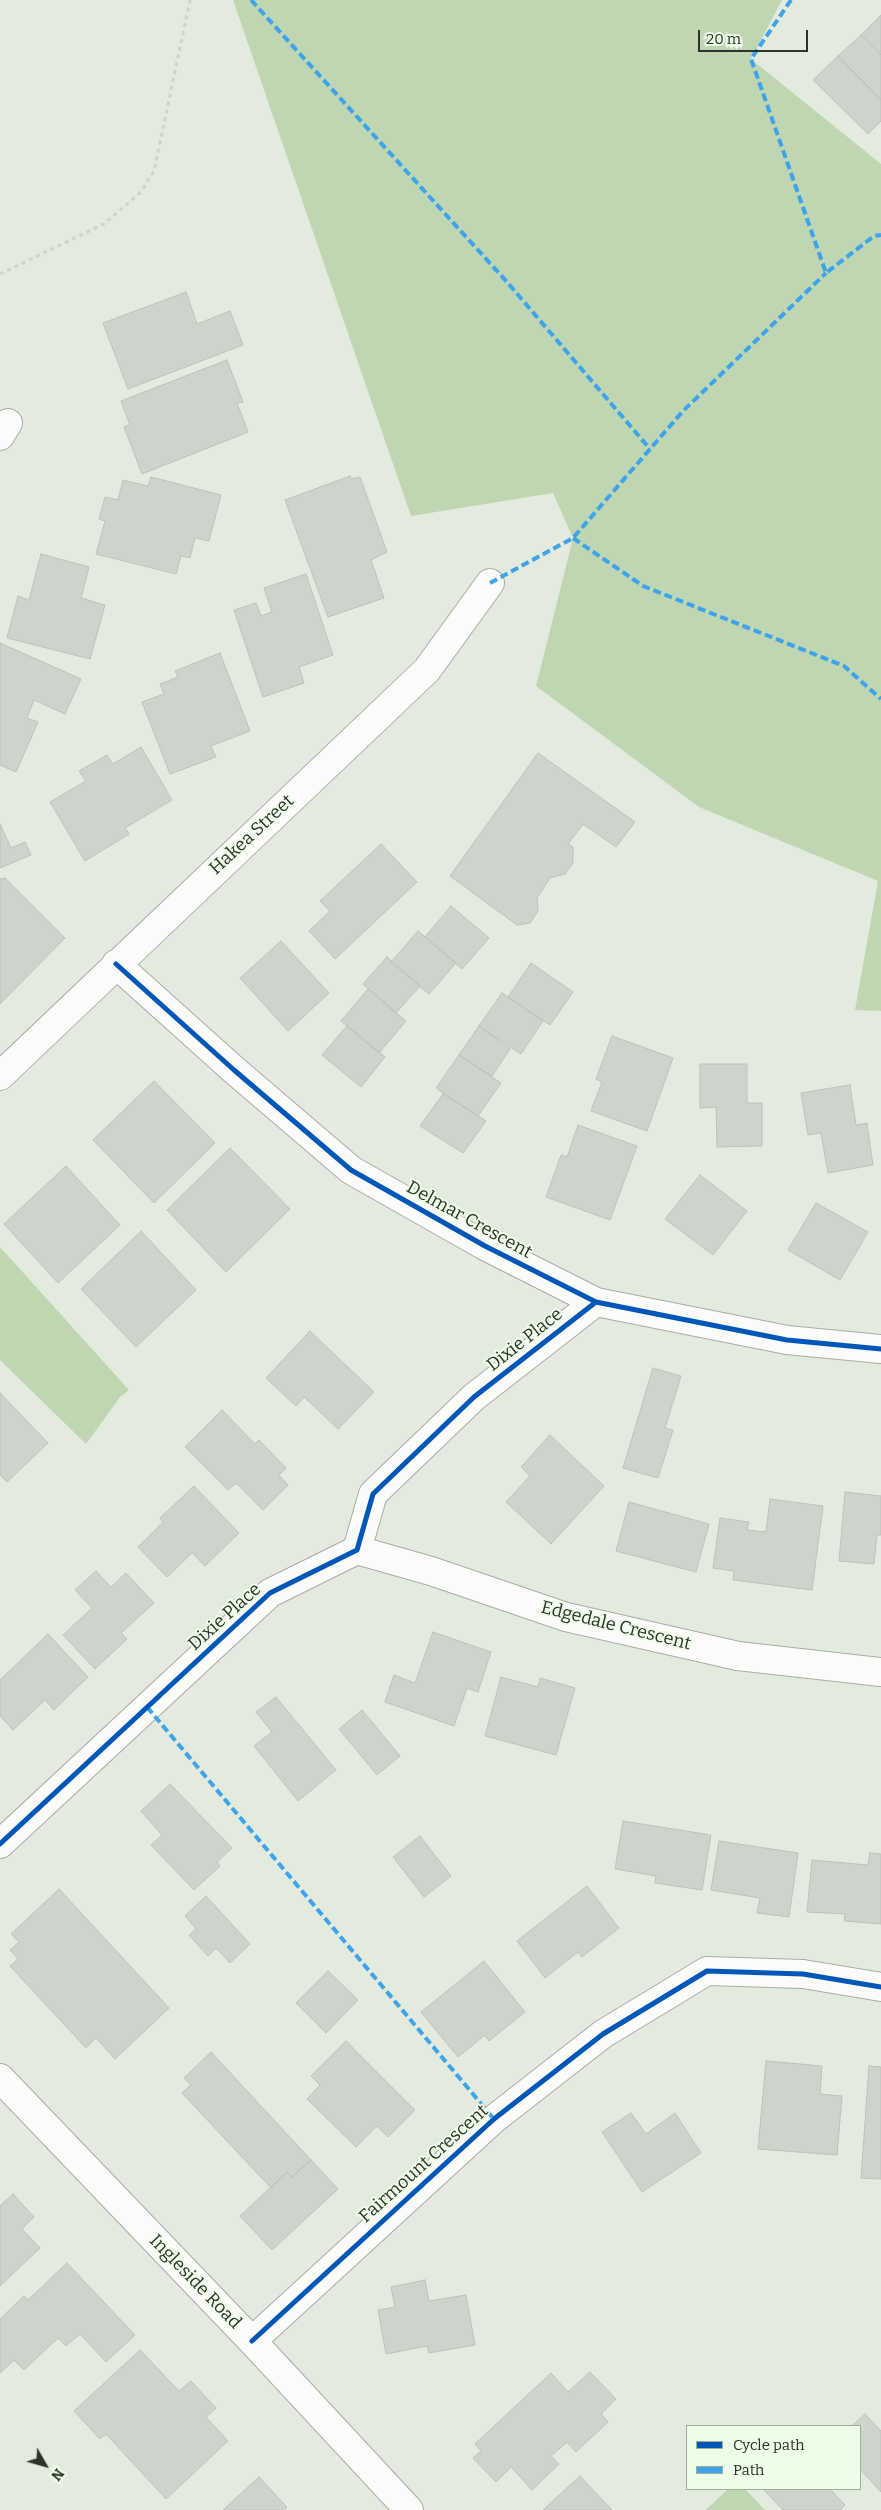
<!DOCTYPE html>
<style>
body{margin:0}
#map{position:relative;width:881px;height:2510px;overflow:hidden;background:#e3ebdf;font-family:Bitter,serif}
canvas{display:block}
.legend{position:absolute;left:686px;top:2425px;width:175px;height:65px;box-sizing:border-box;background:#eefde7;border:1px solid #a1ac9b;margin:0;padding:6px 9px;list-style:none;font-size:15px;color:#2d332a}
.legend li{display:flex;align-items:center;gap:10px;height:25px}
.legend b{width:25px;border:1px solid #a1ac9b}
.north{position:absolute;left:20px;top:2440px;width:50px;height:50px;-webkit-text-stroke:4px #eefde7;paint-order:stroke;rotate:128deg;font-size:14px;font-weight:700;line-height:20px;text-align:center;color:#2d332a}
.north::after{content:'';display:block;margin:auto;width:18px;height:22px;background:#2d332a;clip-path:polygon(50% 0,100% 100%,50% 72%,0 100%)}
.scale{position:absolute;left:698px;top:30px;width:110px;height:22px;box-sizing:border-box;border:2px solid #2d332a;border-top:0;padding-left:6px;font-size:15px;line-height:18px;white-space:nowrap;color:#2d332a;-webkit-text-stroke:4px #eefde7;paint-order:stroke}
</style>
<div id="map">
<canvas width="881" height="2510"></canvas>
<ul class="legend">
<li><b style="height:6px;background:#0057b8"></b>Cycle path</li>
<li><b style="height:6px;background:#3ea3eb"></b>Path</li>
</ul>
<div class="north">N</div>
<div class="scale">20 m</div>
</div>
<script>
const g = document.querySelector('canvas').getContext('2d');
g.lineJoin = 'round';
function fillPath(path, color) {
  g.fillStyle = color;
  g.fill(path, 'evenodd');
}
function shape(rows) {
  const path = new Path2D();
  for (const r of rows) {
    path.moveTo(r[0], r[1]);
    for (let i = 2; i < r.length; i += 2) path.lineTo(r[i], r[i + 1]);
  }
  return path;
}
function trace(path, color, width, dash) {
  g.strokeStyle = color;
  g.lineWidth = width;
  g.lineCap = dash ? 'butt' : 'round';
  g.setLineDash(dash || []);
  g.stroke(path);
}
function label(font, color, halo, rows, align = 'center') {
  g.font = font + ' Bitter,serif';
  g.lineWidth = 4;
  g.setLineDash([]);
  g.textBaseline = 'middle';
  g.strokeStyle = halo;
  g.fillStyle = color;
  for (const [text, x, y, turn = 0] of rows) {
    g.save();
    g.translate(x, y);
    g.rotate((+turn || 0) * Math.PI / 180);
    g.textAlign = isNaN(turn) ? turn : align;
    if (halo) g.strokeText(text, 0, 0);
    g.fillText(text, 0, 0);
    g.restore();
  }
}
const green = shape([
 [233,0,782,0,751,59,881,164,881,1011,855,1010,878,881,699,807,536,686,573,538,553,493,411,516],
 [0,1247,129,1390,120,1397,86,1444,0,1360],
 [728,2489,745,2489,765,2510,706,2510]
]);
const building = shape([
 [881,15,881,55,861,35,881,15],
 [861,35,881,55,881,100,838,56,861,35],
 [838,56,881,100,881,121,868,134,813,80,838,56],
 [186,292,197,324,230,311,243,345,128,389,103,323,186,292],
 [227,360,243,402,237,403,248,432,142,474,124,427,130,425,121,401,227,360],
 [350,476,351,479,360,477,387,552,371,560,384,598,328,617,285,500,350,476],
 [151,477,221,495,209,541,195,538,190,558,181,556,176,574,96,554,105,521,99,519,105,497,118,500,123,480,148,486,151,477],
 [41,554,89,567,81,598,105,605,90,659,7,638,18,596,29,600,41,554],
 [306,574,333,655,299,667,304,683,263,697,234,610,256,603,261,616,272,612,264,588,306,574],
 [0,643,81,679,65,714,34,700,27,718,38,722,16,772,0,765,0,643],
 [220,653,250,731,211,746,216,757,170,774,142,702,164,694,160,684,178,677,175,671,220,653],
 [141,747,172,800,125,828,129,834,85,861,50,802,86,781,79,771,107,755,113,764,141,747],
 [538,753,635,822,616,847,583,824,568,844,573,847,573,863,565,874,550,878,537,898,538,911,530,923,517,925,450,876,538,753],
 [0,824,11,848,25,842,31,855,0,868,0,824],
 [381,844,417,882,335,959,309,931,330,911,320,901,381,844],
 [5,878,65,938,0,1004,0,879,5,878],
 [451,906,489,938,462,969,425,937,451,906],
 [418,931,456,963,429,994,391,962,418,931],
 [281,941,329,993,288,1031,240,978,281,941],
 [387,957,420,986,396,1013,363,984,387,957],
 [531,963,573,992,550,1025,508,997,531,963],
 [368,989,406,1021,379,1053,341,1021,368,989],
 [502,993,543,1021,521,1054,479,1026,502,993],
 [347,1026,385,1057,361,1087,322,1055,347,1026],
 [479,1026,510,1049,492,1076,459,1055,479,1026],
 [612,1036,673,1058,647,1131,591,1111,602,1082,596,1079,612,1036],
 [459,1055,501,1083,478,1116,436,1088,459,1055],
 [700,1064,747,1064,747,1103,762,1103,762,1146,717,1147,716,1107,700,1108,700,1064],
 [154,1081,215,1143,154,1203,93,1140,154,1081],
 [850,1085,856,1125,867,1123,873,1165,828,1173,821,1133,808,1135,801,1093,850,1085],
 [443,1094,486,1121,463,1153,420,1126,443,1094],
 [578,1125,637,1146,610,1220,546,1197,561,1155,567,1157,578,1125],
 [230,1148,290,1209,226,1272,167,1210,230,1148],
 [66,1166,120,1225,58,1283,4,1224,66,1166],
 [700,1175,747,1211,713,1255,665,1219,700,1175],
 [816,1203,868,1232,840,1280,788,1250,816,1203],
 [141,1231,196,1290,136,1347,81,1289,141,1231],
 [310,1331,374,1392,338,1429,304,1397,296,1406,266,1378,310,1331],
 [653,1368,681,1376,665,1428,673,1430,658,1478,623,1468,653,1368],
 [0,1393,48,1443,7,1482,0,1475,0,1393],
 [222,1410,255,1444,259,1440,286,1468,279,1475,288,1485,263,1510,236,1483,228,1490,185,1447,222,1410],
 [550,1435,604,1486,551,1544,506,1502,530,1476,521,1467,550,1435],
 [194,1486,239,1533,205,1566,192,1553,167,1577,138,1547,163,1522,160,1518,194,1486],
 [845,1492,881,1496,881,1535,877,1535,874,1564,839,1561,845,1492],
 [770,1499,823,1506,812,1590,733,1580,734,1571,713,1568,720,1518,749,1522,747,1530,766,1532,770,1499],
 [629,1502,709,1524,696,1572,616,1551,629,1502],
 [96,1571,111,1587,126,1573,154,1603,121,1633,127,1639,95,1669,63,1635,92,1608,75,1590,96,1571],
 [433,1632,491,1652,478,1692,467,1688,454,1726,385,1702,394,1675,415,1683,433,1632],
 [48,1634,88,1677,54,1710,45,1700,13,1730,0,1716,0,1680,48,1634],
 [501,1677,538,1687,540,1678,575,1688,556,1755,485,1736,501,1677],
 [276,1697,336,1770,298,1801,254,1746,272,1732,256,1712,276,1697],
 [362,1710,400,1756,377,1775,339,1729,362,1710],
 [170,1784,232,1848,217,1862,220,1866,194,1890,151,1845,162,1835,141,1811,170,1784],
 [623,1821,711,1835,702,1890,655,1883,656,1876,615,1869,623,1821],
 [420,1836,451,1876,424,1897,393,1857,420,1836],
 [719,1841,798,1853,789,1917,757,1913,760,1898,711,1890,719,1841],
 [870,1853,881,1854,881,1924,844,1921,845,1914,807,1912,812,1860,868,1865,870,1853],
 [587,1886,619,1928,582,1957,578,1952,545,1978,517,1941,587,1886],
 [59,1889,169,2008,115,2059,96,2038,86,2048,10,1966,18,1959,10,1950,19,1942,11,1934,59,1889],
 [206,1896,250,1944,230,1963,216,1948,208,1956,189,1935,196,1929,185,1916,206,1896],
 [484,1961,525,2012,489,2041,485,2035,458,2057,421,2012,484,1961],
 [328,1971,358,2000,326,2033,296,2003,328,1971],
 [346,2041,415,2110,388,2137,377,2126,356,2147,307,2099,320,2085,311,2076,346,2041],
 [211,2052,311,2160,292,2177,287,2172,271,2188,182,2093,191,2085,184,2078,211,2052],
 [766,2061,822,2066,820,2094,842,2096,837,2155,758,2149,766,2061],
 [869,2066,881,2067,881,2179,861,2178,869,2066],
 [631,2113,646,2134,675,2113,701,2153,642,2192,602,2132,631,2113],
 [311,2160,338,2189,272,2250,240,2216,287,2172,292,2177,311,2160],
 [13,2194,34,2217,22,2229,40,2248,0,2286,0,2206,13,2194],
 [67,2263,135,2335,106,2362,80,2334,66,2346,58,2338,24,2370,14,2360,0,2373,0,2319,24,2296,28,2300,67,2263],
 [425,2280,429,2301,466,2295,475,2345,429,2353,427,2346,386,2354,378,2310,395,2307,391,2287,425,2280],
 [140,2350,179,2391,191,2381,216,2408,206,2417,228,2441,166,2499,106,2434,100,2439,74,2411,140,2350],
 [590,2372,616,2399,601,2414,608,2422,576,2452,567,2442,551,2456,559,2464,532,2490,511,2467,496,2482,473,2458,481,2451,475,2444,551,2373,568,2392,590,2372],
 [865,2414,881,2431,881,2492,860,2469,860,2426,852,2426,865,2414],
 [580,2476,612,2510,543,2510,580,2476],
 [259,2477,287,2507,284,2510,223,2510,259,2477],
 [763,2489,830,2489,845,2505,840,2510,783,2510,763,2489]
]);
const path = shape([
 [0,274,104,224,141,192,154,171,190,0]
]);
const minor = shape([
 [0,436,8,423],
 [116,964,234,1070,351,1170,485,1246,596,1302,787,1340,881,1349],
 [0,1076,427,670,490,583],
 [357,1550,431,1571,566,1617,738,1656,881,1672],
 [0,1844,270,1593,357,1550,373,1494,474,1397,596,1302],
 [0,2078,252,2341,409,2510],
 [252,2341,494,2119,603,2034,707,1971,803,1974,881,1987]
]);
const quiet = shape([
 [251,0,507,282,650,449],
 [791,0,751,59,826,273,874,236,881,235],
 [573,538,643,586,844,666,881,699],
 [490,583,573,538,683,411,826,273],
 [147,1707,494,2119]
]);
const cycleway = shape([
 [116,964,234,1070,351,1170,485,1246,596,1302,787,1340,881,1349],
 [0,1844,270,1593,357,1550,373,1494,474,1397,596,1302],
 [252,2341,494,2119,603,2034,707,1971,803,1974,881,1987]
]);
const streetNames = [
 ["Hakea Street",252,835,-43],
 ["Delmar Crescent",469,1220,29],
 ["Dixie Place",525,1340,-38],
 ["Dixie Place",225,1617,-42],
 ["Edgedale Crescent",616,1626,14],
 ["Fairmount Crescent",424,2164,-42],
 ["Ingleside Road",195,2282,46]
];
fillPath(green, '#bed6b2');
fillPath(building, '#ced4cb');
trace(building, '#bcc2b9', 1);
trace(minor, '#a7ada4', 30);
trace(path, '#d0d2cf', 3, [4, 4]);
trace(minor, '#fbfcfa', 28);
trace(quiet, '#3ea3eb', 4, [8, 4]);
trace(cycleway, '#0057b8', 5);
label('18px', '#2d332a', '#eefde7', streetNames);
</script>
